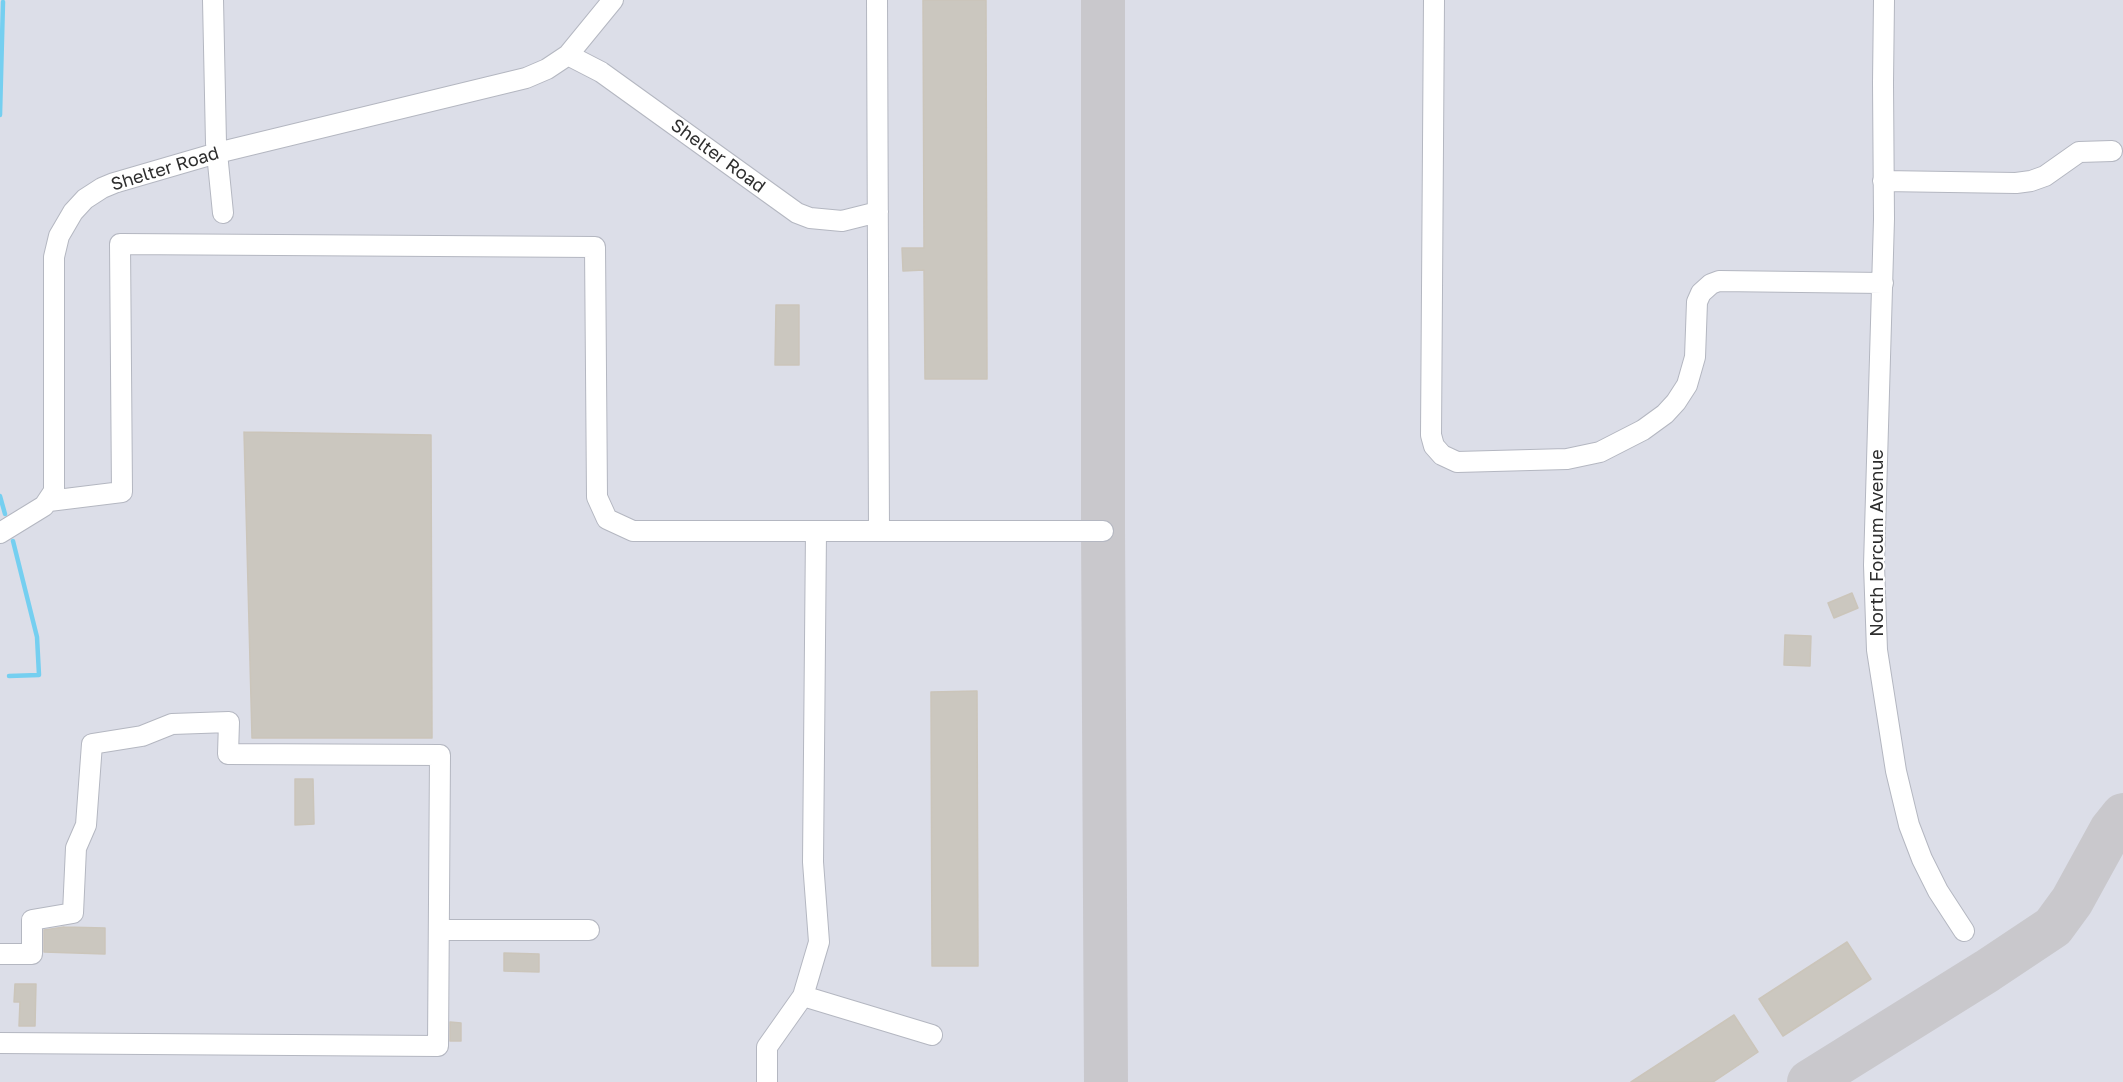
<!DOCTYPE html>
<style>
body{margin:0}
canvas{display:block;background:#efe9e1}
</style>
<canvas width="2123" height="1082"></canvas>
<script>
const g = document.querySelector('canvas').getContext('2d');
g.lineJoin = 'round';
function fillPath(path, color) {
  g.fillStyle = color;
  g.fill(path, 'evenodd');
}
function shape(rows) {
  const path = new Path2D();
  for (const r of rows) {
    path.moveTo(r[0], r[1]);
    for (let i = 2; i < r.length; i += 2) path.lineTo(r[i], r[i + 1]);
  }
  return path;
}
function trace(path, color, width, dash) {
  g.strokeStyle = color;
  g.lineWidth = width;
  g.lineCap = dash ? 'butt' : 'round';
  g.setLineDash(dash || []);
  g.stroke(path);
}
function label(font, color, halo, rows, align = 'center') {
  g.font = font + ' "Golos Text",sans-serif';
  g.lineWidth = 4.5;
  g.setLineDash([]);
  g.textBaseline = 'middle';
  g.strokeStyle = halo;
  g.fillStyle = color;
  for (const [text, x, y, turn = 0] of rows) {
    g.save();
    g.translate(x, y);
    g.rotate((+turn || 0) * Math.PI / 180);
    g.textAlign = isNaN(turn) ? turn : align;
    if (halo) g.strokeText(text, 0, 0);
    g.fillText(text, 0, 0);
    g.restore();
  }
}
const airport = shape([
 [0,0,2123,0,2123,1082,0,1082]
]);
const stream = shape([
 [0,115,3,2],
 [0,496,5,514],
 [9,676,39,675,37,637,13,541]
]);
const taxiway = shape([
 [1103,0,1103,531,1106,1082],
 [1809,1082,1987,971,2053,927,2072,901,2111,830,2123,815]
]);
const building = shape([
 [923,0,986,0,987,379,925,379,924,270,903,271,902,248,924,248,923,0],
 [776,305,799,305,799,365,775,365,776,305],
 [244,432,431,435,432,738,252,738,244,432],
 [1852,593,1858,608,1834,618,1828,603,1852,593],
 [1785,635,1811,636,1810,666,1784,665,1785,635],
 [977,691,978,966,932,966,931,692,977,691],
 [295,779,313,779,314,824,295,825,295,779],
 [64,927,105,928,105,954,44,952,44,930,64,927],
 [1847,942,1871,979,1783,1036,1759,999,1847,942],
 [504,953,539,954,539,972,504,971,504,953],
 [15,984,36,984,35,1026,19,1026,20,1002,14,1002,15,984],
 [1734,1015,1758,1052,1713,1082,1631,1082,1734,1015],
 [450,1022,461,1023,461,1041,450,1041,450,1022]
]);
const minor = shape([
 [213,0,216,143,223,213],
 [877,0,879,531],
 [1434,0,1431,435,1434,446,1442,455,1457,462,1567,459,1600,452,1643,430,1665,414,1676,402,1687,385,1695,357,1697,302,1701,293,1711,284,1719,281,1883,283],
 [1884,0,1883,83,1884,219,1874,565,1877,650,1896,771,1909,825,1922,859,1938,891,1964,931],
 [568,55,613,0],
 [1883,181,2016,183,2031,181,2045,176,2079,152,2112,151],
 [49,501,122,492,120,244,595,247,597,497,607,519,633,531,1103,531],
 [0,533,44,506,54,491,54,257,59,236,73,212,85,199,102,188,114,183,217,153,526,78,547,69,568,55,601,72,797,213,810,218,842,221,878,212],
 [439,930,589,930],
 [0,954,32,954,32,920,73,913,76,848,86,825,92,744,142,736,172,724,229,722,228,754,440,755,438,1046,0,1043],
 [803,996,932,1035],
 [767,1082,767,1047,803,996,819,942,813,862,816,531]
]);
const streetNames = [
 ["Shelter Road",718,156,36],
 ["Shelter Road",165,169,-17],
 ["North Forcum Avenue",1877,543,-90]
];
fillPath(airport, '#dcdee8');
trace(stream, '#75cff0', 4.5);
trace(taxiway, '#c9c8cc', 44);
fillPath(building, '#cbc7bf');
trace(building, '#cbc5ba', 1.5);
trace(minor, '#b4b7c1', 22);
trace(minor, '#fff', 20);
label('18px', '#2e2e2e', '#fff', streetNames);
</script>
